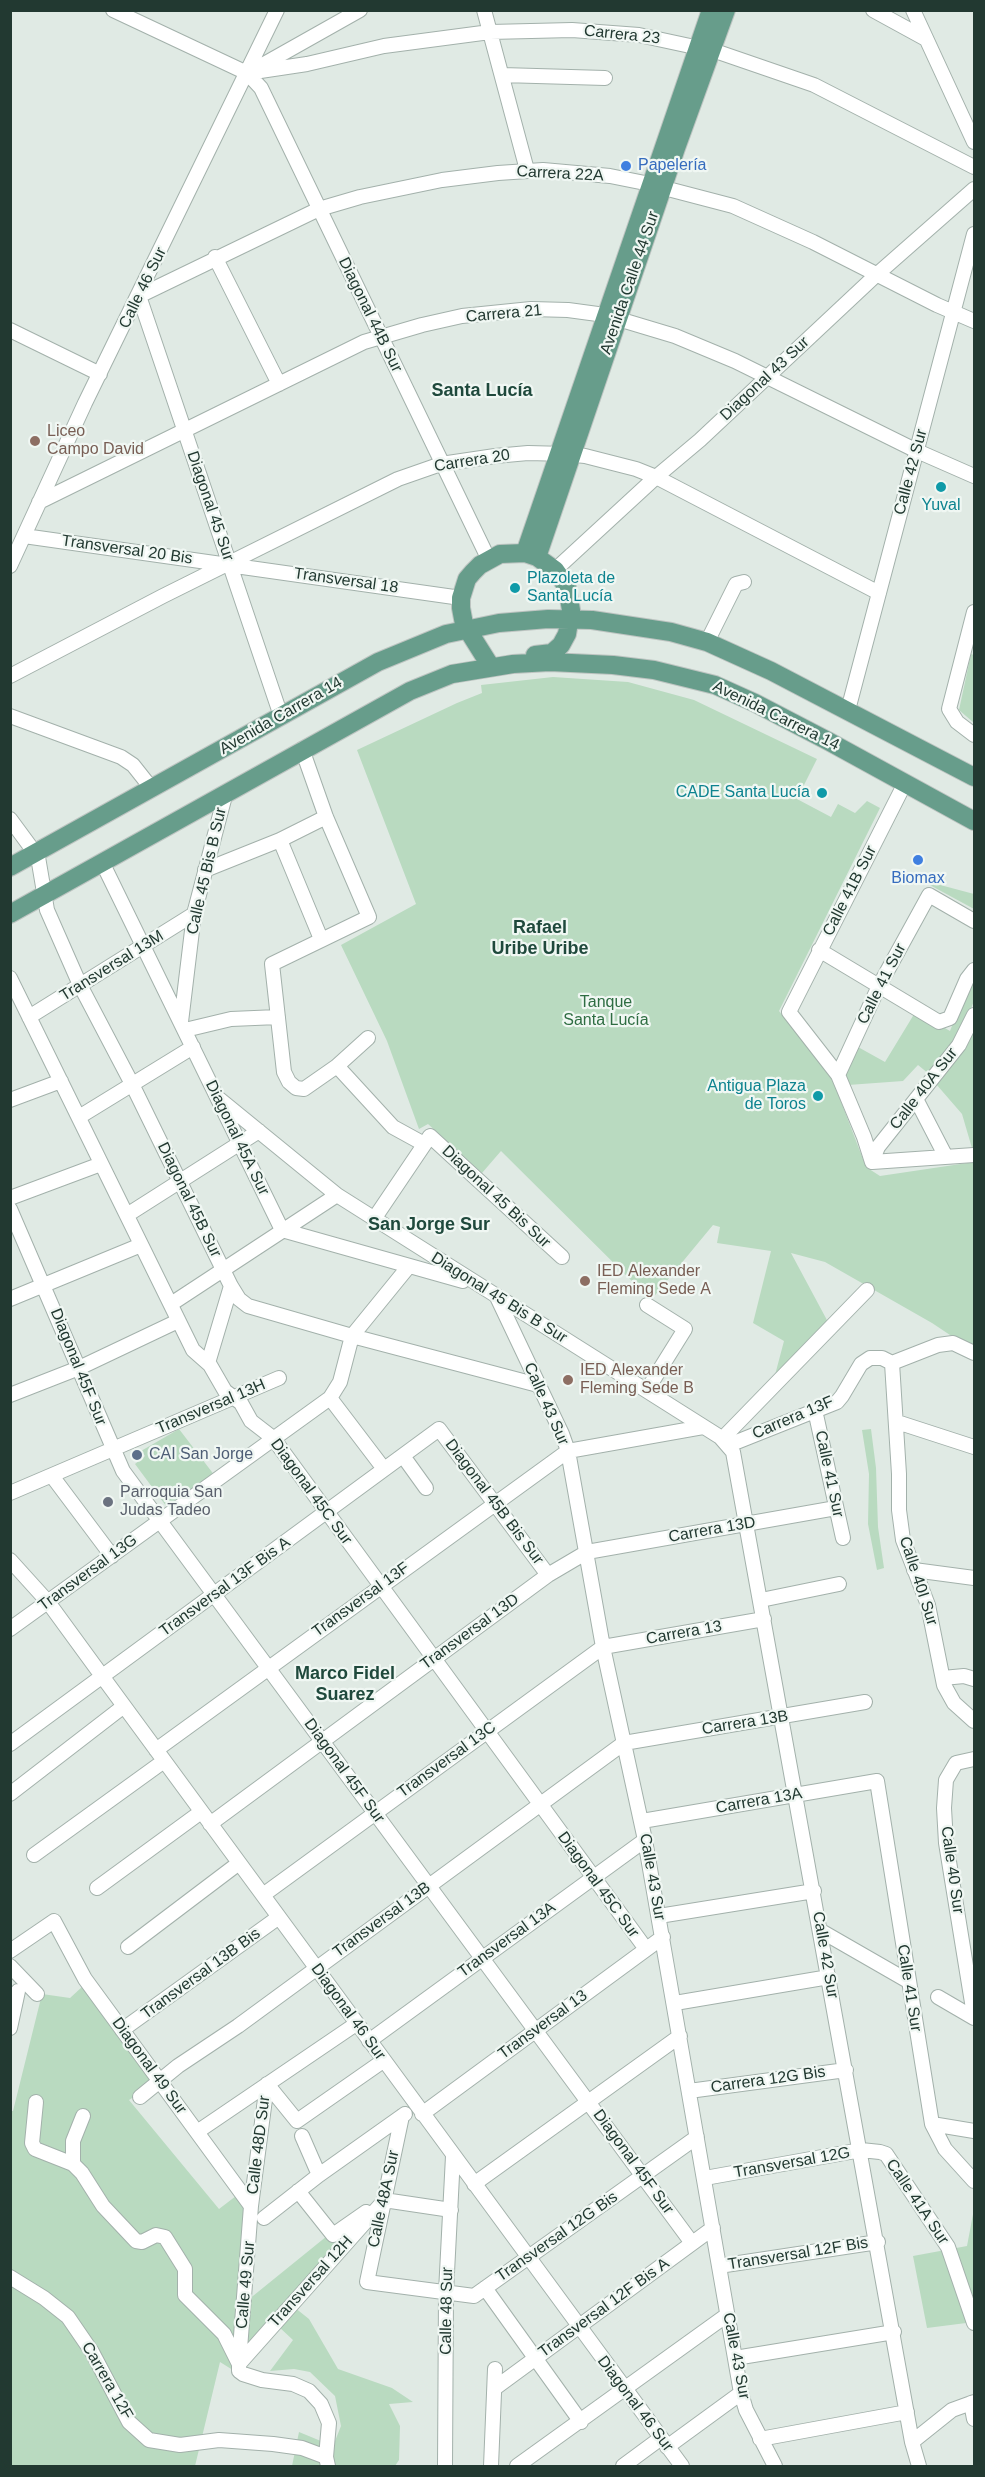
<!DOCTYPE html>
<meta charset="utf-8">
<style>
body{margin:0}
#map{position:relative;width:985px;height:2477px;overflow:hidden;background:#e0eae4;font-family:Helvetica,sans-serif}
canvas{display:block}
.frame{position:absolute;inset:0;border:12px solid #223931;pointer-events:none}
</style>
<div id="map">
<canvas width="985" height="2477"></canvas>
<div class="frame"></div>
</div>
<script>
const g = document.querySelector('canvas').getContext('2d');
g.lineJoin = 'round';
function fillPath(path, color) {
  g.fillStyle = color;
  g.fill(path, 'evenodd');
}
function shape(rows) {
  const path = new Path2D();
  for (const r of rows) {
    path.moveTo(r[0], r[1]);
    for (let i = 2; i < r.length; i += 2) path.lineTo(r[i], r[i + 1]);
  }
  return path;
}
function trace(path, color, width, dash) {
  g.strokeStyle = color;
  g.lineWidth = width;
  g.lineCap = dash ? 'butt' : 'round';
  g.setLineDash(dash || []);
  g.stroke(path);
}
function label(font, color, halo, rows, align = 'center') {
  g.font = font + ' Helvetica,sans-serif';
  g.lineWidth = 4.5;
  g.setLineDash([]);
  g.textBaseline = 'middle';
  g.strokeStyle = halo;
  g.fillStyle = color;
  for (const [text, x, y, turn = 0] of rows) {
    g.save();
    g.translate(x, y);
    g.rotate((+turn || 0) * Math.PI / 180);
    g.textAlign = isNaN(turn) ? turn : align;
    if (halo) g.strokeText(text, 0, 0);
    g.fillText(text, 0, 0);
    g.restore();
  }
}
const green = shape([
 [971,654,974,655,974,723,959,710],
 [553,677,628,682,694,700,817,759,797,799,831,817,838,804,855,813,867,801,880,808,779,1011,832,1078,866,1167,880,1176,974,1162,974,1351,932,1323,825,1262,791,1253,828,1322,775,1375,784,1341,753,1323,771,1251,717,1243,720,1227,713,1225,651,1300,501,1151,482,1173,428,1124,419,1129,387,1041,341,945,416,904,357,750,457,703,482,693,481,685],
 [929,882,974,894,974,909,928,884],
 [974,969,974,1001,970,1011,952,1042,929,1074,918,1065,903,1081,848,1085,845,1076,858,1047,885,1062,916,1011,950,1031],
 [974,1027,974,1155,962,1114,936,1084,972,1035],
 [179,1429,215,1476,169,1510,135,1464,145,1456,141,1451],
 [871,1429,876,1468,878,1527,884,1568,877,1570,868,1524,869,1474,862,1430],
 [83,1986,154,2084,129,2100,219,2209,236,2196,245,2209,236,2372,220,2362,195,2466,11,2466,10,2111,13,2111,42,1994,70,1998],
 [974,2209,974,2322,927,2328,913,2256,967,2246],
 [364,2218,248,2350,248,2300,327,2236],
 [294,2307,309,2319,338,2369,392,2388,413,2402,389,2404,400,2426,399,2460,395,2466,292,2466,299,2432,333,2446,341,2426,335,2396,310,2372,294,2369,270,2371,293,2340,278,2326]
]);
const minor = shape([
 [113,10,247,73,261,88,489,560],
 [484,10,527,170],
 [873,10,926,39],
 [913,10,974,142],
 [257,68,360,10],
 [247,73,307,64,384,46,490,32,572,30,639,35,718,52,814,85,974,167],
 [502,75,605,78],
 [215,257,279,384],
 [10,330,100,374],
 [39,502,364,342,422,325,462,316,531,309,568,310,605,315,675,336,735,361,917,451,974,476],
 [24,536,461,598],
 [10,566,85,403,277,10],
 [555,570,656,477,700,440,874,277,974,189],
 [974,612,949,709,957,722,974,735],
 [707,642,736,584,744,582],
 [10,676,163,596,398,479,441,464,495,456,528,453,566,454,585,456,636,469,656,477,879,593],
 [848,710,974,234],
 [10,716,121,757,133,765,152,789],
 [281,716,139,296,319,209,360,197,442,180,498,173,543,170,610,176,645,183,733,206,813,242,937,305,974,321],
 [302,749,326,817,369,917,272,964,284,1072,289,1082,296,1088,304,1089,337,1066,368,1038],
 [10,819,38,857,47,910,80,985,132,1084,231,1286,239,1299,248,1306,352,1336,538,1385],
 [280,840,321,939],
 [102,862,282,1230,463,1281],
 [205,870,280,840,326,817],
 [819,950,939,1022,950,1018,967,979,974,970],
 [10,978,193,1350,210,1365,225,1391,241,1403,251,1421,273,1438,646,1949],
 [29,1017,194,914],
 [181,1022,194,914,226,792],
 [185,1030,231,1019,278,1017],
 [337,1066,393,1127,424,1144],
 [838,1075,879,986,929,895,974,921],
 [218,1098,337,1195,720,1437,733,1452,912,2442,919,2466],
 [916,1099,946,1157],
 [10,1100,61,1081],
 [79,1117,193,1047],
 [872,1162,864,1137,838,1075,789,1012,905,783],
 [872,1162,878,1147,959,1045,974,1015],
 [872,1162,974,1155],
 [10,1198,101,1164],
 [10,1209,123,1471,692,2243],
 [127,1215,259,1131],
 [374,1219,430,1136,562,1257],
 [497,1297,562,1434,568,1451,603,1647,645,1840,741,2393,746,2410,775,2466],
 [10,1299,141,1245],
 [171,1304,337,1195],
 [208,1363,231,1286],
 [892,1363,899,1474,899,1510,903,1540,928,1605,944,1685,954,1703,974,1721],
 [647,1390,685,1329,647,1305],
 [10,1395,79,1368,178,1321],
 [330,1398,384,1469],
 [815,1410,843,1538],
 [897,1422,974,1447],
 [722,1439,867,1290],
 [729,1445,837,1402,842,1396,861,1364,870,1358,882,1358,892,1363,938,1345,953,1343,974,1353],
 [403,1456,426,1488],
 [52,1476,112,1556],
 [10,1493,279,1378],
 [10,1560,48,1602,102,1676,682,2466],
 [914,1570,974,1578],
 [761,1600,839,1584],
 [10,1629,330,1398,340,1382,352,1336,409,1266],
 [943,1678,964,1676,974,1679],
 [10,1744,439,1429,548,1575],
 [156,1750,568,1451,703,1427],
 [974,1759,956,1763,946,1780,944,1808,946,1843,974,2015],
 [10,1794,124,1706],
 [642,1821,877,1781,932,2124,945,2149,974,2181],
 [210,1824,548,1575,587,1552,836,1508],
 [34,1855,164,1761],
 [97,1888,201,1812],
 [263,1895,603,1647,764,1619],
 [659,1916,814,1891],
 [821,1931,908,1981],
 [128,1947,239,1863],
 [10,1951,54,1921,85,1979,251,2206],
 [10,1966,37,1994],
 [938,1997,974,2018],
 [675,2003,829,1977],
 [10,2028,18,1991],
 [122,2030,279,1917],
 [369,2041,645,1840],
 [267,2084,297,2121,383,2061],
 [689,2091,846,2070],
 [140,2097,178,2066,238,2026,624,1743,865,1702],
 [36,2102,32,2143,35,2149,73,2164,82,2173,103,2206,136,2241,142,2242,156,2235,165,2237,185,2269,185,2295,224,2334,239,2364,239,2371,243,2374,262,2380,293,2384,309,2391,321,2404,329,2423,326,2457,328,2466],
 [422,2114,663,1937],
 [402,2116,367,2282,474,2296,697,2137],
 [932,2124,974,2131],
 [197,2132,356,2024],
 [302,2136,319,2175],
 [73,2164,73,2141,83,2116],
 [705,2178,861,2150,880,2152,886,2154,948,2247,974,2323],
 [474,2184,680,2036],
 [298,2191,333,2235,366,2212],
 [384,2200,451,2210],
 [264,2218,319,2175,405,2114],
 [719,2266,878,2242],
 [10,2277,44,2298,68,2317,92,2352,129,2422,149,2440,180,2445,219,2440,273,2444,302,2448,326,2457],
 [485,2288,581,2422],
 [735,2358,894,2332],
 [239,2362,251,2206,267,2084],
 [239,2364,383,2202],
 [495,2388,713,2228],
 [971,2403,974,2419],
 [760,2439,907,2412],
 [912,2442,952,2410,974,2402],
 [667,2447,741,2393],
 [445,2466,446,2292,453,2156],
 [491,2466,495,2369],
 [517,2466,727,2315],
 [623,2466,661,2438]
]);
const major = shape([
 [525,553,711,10],
 [537,557,676,148,726,10],
 [491,667,464,624,461,608,461,598,467,579,473,572,480,565,500,554,525,553,537,557,555,570,567,587,571,610,567,634,561,645,552,653,535,655],
 [10,867,378,662,446,634,499,623,548,619,592,620,671,632,707,642,771,671,974,777],
 [10,914,410,691,452,674,513,664,550,662,613,665,654,670,715,685,755,703,828,741,974,821]
]);
const markers = [
 [626,166,6,"#3f7fe0"],
 [35,441,6,"#8d6e63"],
 [941,487,6,"#0f9aa8"],
 [515,588,6,"#0f9aa8"],
 [822,793,6,"#0f9aa8"],
 [918,860,6,"#3f7fe0"],
 [818,1096,6,"#0f9aa8"],
 [585,1281,6,"#8d6e63"],
 [568,1380,6,"#8d6e63"],
 [137,1455,6,"#5c6f8a"],
 [108,1502,6,"#6b7280"]
];
const streetNames = [
 ["Carrera 23",622,35,6],
 ["Carrera 22A",560,174,3],
 ["Avenida Calle 44 Sur",630,283,-71],
 ["Calle 46 Sur",143,288,-64],
 ["Carrera 21",504,314,-5],
 ["Diagonal 44B Sur",370,315,64],
 ["Diagonal 43 Sur",765,379,-43],
 ["Carrera 20",472,461,-9],
 ["Calle 42 Sur",911,472,-75],
 ["Diagonal 45 Sur",210,506,71],
 ["Transversal 20 Bis",127,550,8],
 ["Transversal 18",346,581,8],
 ["Avenida Carrera 14",281,716,-30],
 ["Avenida Carrera 14",776,716,26],
 ["Calle 45 Bis B Sur",207,871,-77],
 ["Calle 41B Sur",850,891,-63],
 ["Transversal 13M",112,966,-32],
 ["Calle 41 Sur",882,984,-63],
 ["Calle 40A Sur",924,1089,-52],
 ["Diagonal 45A Sur",237,1138,64],
 ["Diagonal 45 Bis Sur",496,1197,43],
 ["Diagonal 45B Sur",189,1200,64],
 ["Diagonal 45 Bis B Sur",499,1298,32],
 ["Diagonal 45F Sur",78,1367,68],
 ["Calle 43 Sur",546,1404,66],
 ["Transversal 13H",211,1407,-23],
 ["Carrera 13F",793,1418,-23],
 ["Calle 41 Sur",829,1474,78],
 ["Diagonal 45C Sur",311,1492,54],
 ["Diagonal 45B Bis Sur",494,1502,53],
 ["Carrera 13D",712,1530,-10],
 ["Transversal 13G",88,1573,-36],
 ["Calle 40I Sur",918,1581,72],
 ["Transversal 13F Bis A",225,1587,-36],
 ["Transversal 13F",361,1600,-36],
 ["Transversal 13D",470,1632,-36],
 ["Carrera 13",684,1633,-10],
 ["Carrera 13B",745,1723,-9],
 ["Transversal 13C",447,1760,-36],
 ["Diagonal 45F Sur",344,1771,54],
 ["Carrera 13A",759,1801,-10],
 ["Calle 40 Sur",952,1870,82],
 ["Calle 43 Sur",652,1877,80],
 ["Diagonal 45C Sur",598,1885,54],
 ["Transversal 13B",382,1920,-36],
 ["Transversal 13A",507,1940,-36],
 ["Calle 42 Sur",825,1955,80],
 ["Transversal 13B Bis",201,1974,-36],
 ["Calle 41 Sur",909,1988,81],
 ["Diagonal 46 Sur",348,2012,54],
 ["Transversal 13",543,2025,-36],
 ["Diagonal 49 Sur",149,2066,54],
 ["Carrera 12G Bis",768,2080,-8],
 ["Calle 48D Sur",259,2145,-83],
 ["Diagonal 45F Sur",633,2162,54],
 ["Transversal 12G",792,2163,-10],
 ["Calle 48A Sur",384,2199,-78],
 ["Calle 41A Sur",917,2202,56],
 ["Transversal 12G Bis",557,2237,-35],
 ["Transversal 12F Bis",798,2254,-9],
 ["Transversal 12H",311,2282,-48],
 ["Calle 49 Sur",246,2285,-85],
 ["Transversal 12F Bis A",604,2308,-36],
 ["Calle 48 Sur",447,2311,-89],
 ["Calle 43 Sur",736,2356,79],
 ["Carrera 12F",107,2381,60],
 ["Diagonal 46 Sur",635,2404,53]
];
const shopNames = [
 ["Papelería",638,166],
 ["Biomax",918,879,"center"]
];
const educationNames = [
 ["Liceo",47,432],
 ["Campo David",47,450],
 ["IED Alexander",597,1272],
 ["Fleming Sede A",597,1290],
 ["IED Alexander",580,1371],
 ["Fleming Sede B",580,1389]
];
const cultureNames = [
 ["Yuval",941,506,"center"],
 ["Plazoleta de",527,579,"left"],
 ["Santa Lucía",527,597,"left"],
 ["CADE Santa Lucía",810,793],
 ["Antigua Plaza",806,1087],
 ["de Toros",806,1105]
];
const parkNames = [
 ["Tanque",606,1003],
 ["Santa Lucía",606,1021]
];
const serviceNames = [
 ["CAI San Jorge",149,1455]
];
const worshipNames = [
 ["Parroquia San",120,1493],
 ["Judas Tadeo",120,1511]
];
const neighbourhoodNames = [
 ["Santa Lucía",482,391],
 ["Rafael",540,928],
 ["Uribe Uribe",540,949],
 ["San Jorge Sur",429,1225],
 ["Marco Fidel",345,1674],
 ["Suarez",345,1695]
];
fillPath(green, '#b9dac0');
trace(minor, '#a3b1ab', 16);
trace(major, '#bdc4c1', 20);
trace(minor, '#fff', 14);
trace(major, '#679d8b', 18);
for (const [x, y, r, color] of markers) {
  const dot = new Path2D();
  dot.arc(x, y, r, 0, 2 * Math.PI);
  g.fillStyle = color;
  g.fill(dot);
  trace(dot, '#f0f7f3', 2);
}
label('16px', '#223931', '#f0f7f3', streetNames);
label('16px', '#366cbe', '#f0f7f3', shopNames, 'left');
label('16px', '#785e54', '#f0f7f3', educationNames, 'left');
label('16px', '#0d838f', '#f0f7f3', cultureNames, 'right');
label('16px', '#2e6d42', '#f0f7f3', parkNames);
label('16px', '#4e5e75', '#f0f7f3', serviceNames, 'left');
label('16px', '#5b616d', '#f0f7f3', worshipNames, 'left');
label('bold 18px', '#1f493c', '#f0f7f3', neighbourhoodNames);
</script>
